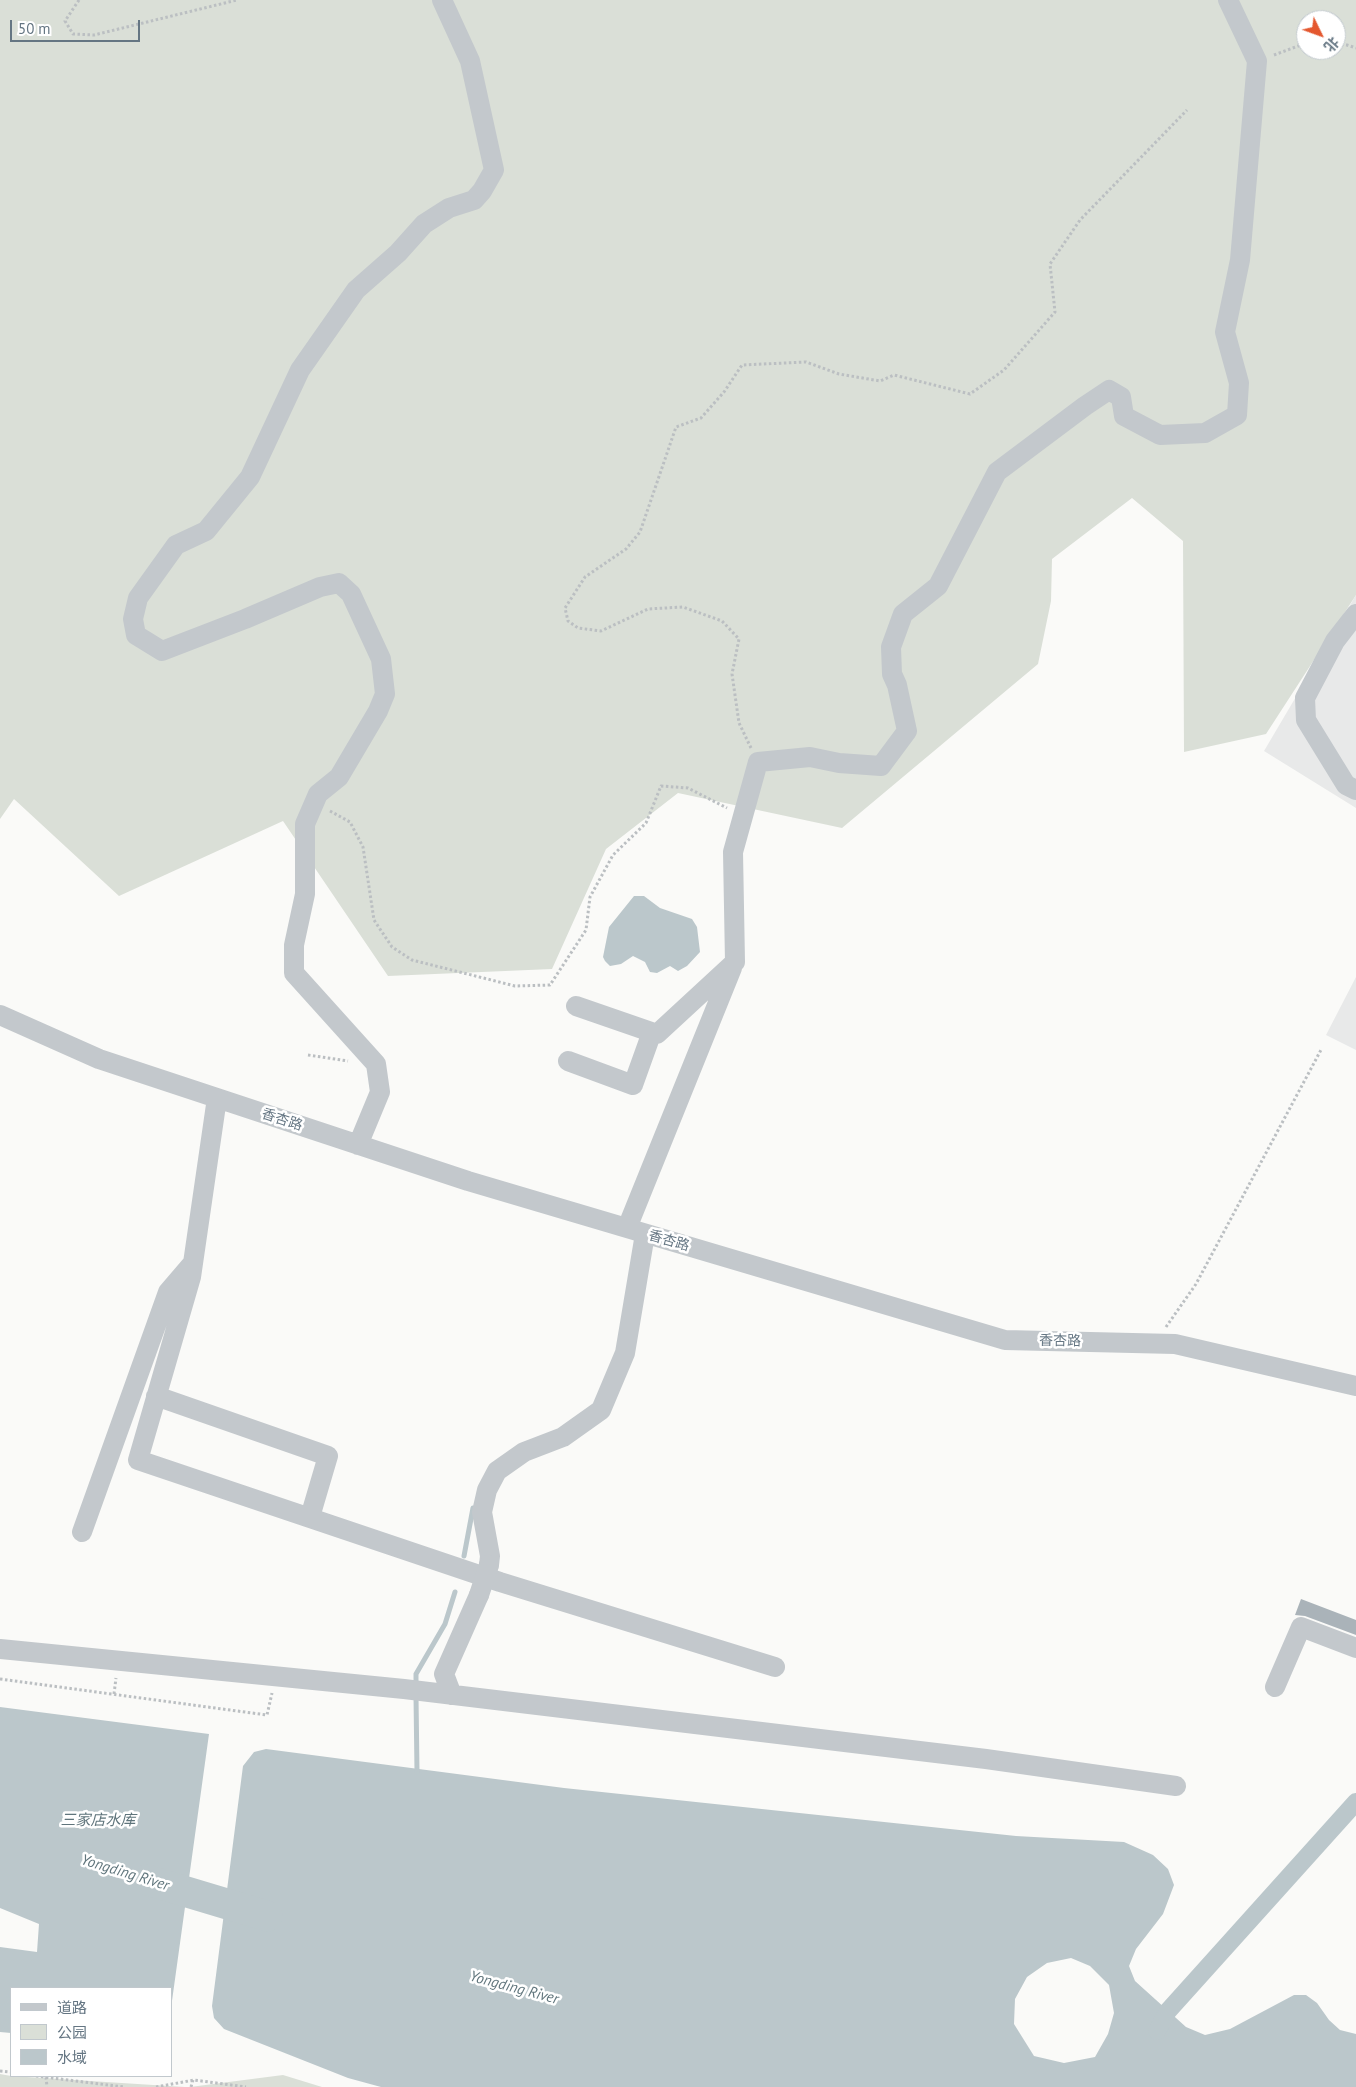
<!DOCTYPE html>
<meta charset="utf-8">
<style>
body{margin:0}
#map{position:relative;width:1356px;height:2087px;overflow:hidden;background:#fafaf8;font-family:"PT Sans","Noto Sans SC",sans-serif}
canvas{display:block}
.legend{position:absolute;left:10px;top:1987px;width:162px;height:90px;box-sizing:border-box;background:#fff;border:1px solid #c1c8cd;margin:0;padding:6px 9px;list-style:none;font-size:15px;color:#657683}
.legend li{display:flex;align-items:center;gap:10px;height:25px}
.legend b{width:25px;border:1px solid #c1c8cd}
.north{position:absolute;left:1296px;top:10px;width:50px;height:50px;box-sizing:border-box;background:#fff;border:1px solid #c1c8cd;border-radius:50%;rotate:132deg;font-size:14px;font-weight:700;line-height:20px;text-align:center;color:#657683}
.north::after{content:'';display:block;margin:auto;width:18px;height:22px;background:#e4572e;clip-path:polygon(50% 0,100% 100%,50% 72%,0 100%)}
.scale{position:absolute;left:10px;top:20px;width:130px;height:22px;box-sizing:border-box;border:2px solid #657683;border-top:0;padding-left:6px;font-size:15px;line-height:18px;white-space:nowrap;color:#657683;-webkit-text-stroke:4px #fff;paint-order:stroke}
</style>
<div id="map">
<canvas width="1356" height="2087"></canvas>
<ul class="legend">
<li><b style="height:6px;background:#c3c8cc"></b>道路</li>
<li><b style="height:14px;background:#dadfd7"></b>公园</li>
<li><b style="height:14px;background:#bbc7cb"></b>水域</li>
</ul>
<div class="north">北</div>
<div class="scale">50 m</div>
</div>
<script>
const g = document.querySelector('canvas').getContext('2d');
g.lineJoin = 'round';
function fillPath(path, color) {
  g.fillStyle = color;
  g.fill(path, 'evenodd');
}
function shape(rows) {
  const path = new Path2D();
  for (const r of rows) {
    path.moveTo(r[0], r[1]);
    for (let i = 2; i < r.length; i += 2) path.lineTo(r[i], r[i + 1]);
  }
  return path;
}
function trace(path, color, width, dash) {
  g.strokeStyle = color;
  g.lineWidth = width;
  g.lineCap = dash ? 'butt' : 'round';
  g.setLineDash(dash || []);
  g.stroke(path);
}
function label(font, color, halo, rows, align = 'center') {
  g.font = font + ' "PT Sans","Noto Sans SC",sans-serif';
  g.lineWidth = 5;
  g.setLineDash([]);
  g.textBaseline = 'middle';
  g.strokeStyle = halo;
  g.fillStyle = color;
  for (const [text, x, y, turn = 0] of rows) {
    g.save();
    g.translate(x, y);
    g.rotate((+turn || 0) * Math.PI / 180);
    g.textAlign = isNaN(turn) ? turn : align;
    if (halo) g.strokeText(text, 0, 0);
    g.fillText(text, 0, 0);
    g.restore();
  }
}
const built = shape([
 [1356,595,1356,808,1264,751],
 [1356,977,1356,1050,1326,1035]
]);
const green = shape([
 [0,0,1356,0,1356,595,1266,734,1184,752,1183,541,1132,498,1052,559,1051,601,1038,664,842,828,678,793,606,849,552,969,388,976,283,821,119,896,14,799,0,819],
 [1306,20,1336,20,1336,50,1306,50],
 [0,2074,11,2076,185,2087,0,2087],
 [283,2075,322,2087,190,2087]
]);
const water = shape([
 [634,896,644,896,660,908,692,919,697,927,700,952,687,966,678,971,670,966,657,973,650,972,645,962,633,956,621,964,610,966,605,961,603,957,609,927],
 [0,1707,209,1734,171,2008,171,1988,11,1988,11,2033,0,2032,0,1947,37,1952,39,1924,0,1908],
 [266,1749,564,1788,1016,1836,1124,1842,1153,1855,1168,1869,1174,1885,1163,1914,1136,1949,1129,1966,1135,1981,1186,2027,1205,2035,1230,2029,1294,1995,1306,1995,1317,2003,1329,2020,1340,2030,1356,2034,1356,2087,381,2087,348,2078,224,2029,214,2018,212,2006,243,1766,254,1752],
 [1071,1958,1090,1966,1109,1985,1114,2013,1108,2034,1095,2057,1064,2063,1034,2056,1014,2024,1015,1999,1027,1977,1047,1963]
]);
const stream = shape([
 [464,1556,473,1508],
 [416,1687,416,1674,445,1624,455,1592],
 [416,1696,417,1772]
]);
const canal = shape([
 [1157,2031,1168,2011,1356,1802]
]);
const river = shape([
 [147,1880,267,1916]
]);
const building = shape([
 [1301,1599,1356,1620,1356,1635,1305,1616,1295,1615]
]);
const path = shape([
 [79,0,65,21,73,34,94,35,237,0],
 [1336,44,1347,45,1356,48],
 [1274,55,1306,43],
 [751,748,739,723,732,674,739,639,722,621,683,607,648,609,601,631,578,628,568,621,565,608,585,577,626,549,640,532,676,427,701,418,724,392,742,365,806,362,839,374,880,381,894,375,970,394,1004,370,1055,312,1050,264,1080,220,1187,110],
 [330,811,350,822,363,847,374,920,392,947,412,960,515,986,550,985,586,930,590,897,613,855,646,823,661,786,688,788,727,808],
 [308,1055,348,1061],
 [1166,1327,1196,1284,1322,1048],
 [0,1679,267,1715,272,1693],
 [114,1694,116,1678],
 [0,2071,11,2072],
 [36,2076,124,2087],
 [46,2077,47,2087],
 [156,2087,194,2080,246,2087],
 [191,2087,193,2080]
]);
const minor = shape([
 [1356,614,1335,641,1305,698,1306,720,1346,785,1356,790],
 [576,1006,657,1034,735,962,733,852,758,762,810,757,839,763,881,766,907,731,897,685,892,674,891,647,903,614,938,586,997,472,1085,406,1109,390,1121,397,1124,416,1160,435,1205,433,1237,415,1239,383,1225,332,1240,260,1257,61,1228,0],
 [0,1015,99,1059,468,1181,1005,1340,1175,1344,1356,1386],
 [568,1061,633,1085,652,1032],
 [217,1098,191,1277,138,1460,500,1582,775,1667],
 [358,1145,380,1092,376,1064,294,973,294,945,305,894,305,824,318,794,339,777,378,711,385,694,381,659,351,594,339,583,320,587,245,619,162,651,136,635,133,619,138,598,176,545,206,531,250,477,300,370,356,290,398,253,424,224,449,208,474,200,482,191,494,170,470,61,442,0],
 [627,1228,732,968],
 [156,1396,328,1456,310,1517],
 [82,1532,168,1292,192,1264],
 [489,1565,490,1556,482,1512,487,1490,497,1471,524,1452,563,1437,601,1410,625,1353,645,1234],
 [0,1649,404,1689,986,1759,1176,1786],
 [1275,1687,1301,1627,1356,1648],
 [452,1695,444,1674,479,1595]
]);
const minorBridge = shape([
 [479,1595,489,1565]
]);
const streetNames = [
 ["香杏路",282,1120,18],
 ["香杏路",669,1241,16],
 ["香杏路",1060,1341,1]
];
const waterNames = [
 ["三家店水库",98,1821],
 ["Yongding River",125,1873,17],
 ["Yongding River",514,1988,15]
];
fillPath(built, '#e8e9e9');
fillPath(green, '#dadfd7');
fillPath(water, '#bbc7cb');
trace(stream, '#bbc7cb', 5);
trace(canal, '#bbc7cb', 18);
trace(river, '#bbc7cb', 31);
fillPath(building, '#aab3b9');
trace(path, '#bbbfc2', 3, [2.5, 2.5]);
trace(minor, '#c3c8cc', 20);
trace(minorBridge, '#c3c8cc', 20);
label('14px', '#657683', '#fff', streetNames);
label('italic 15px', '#60757c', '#fff', waterNames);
</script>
